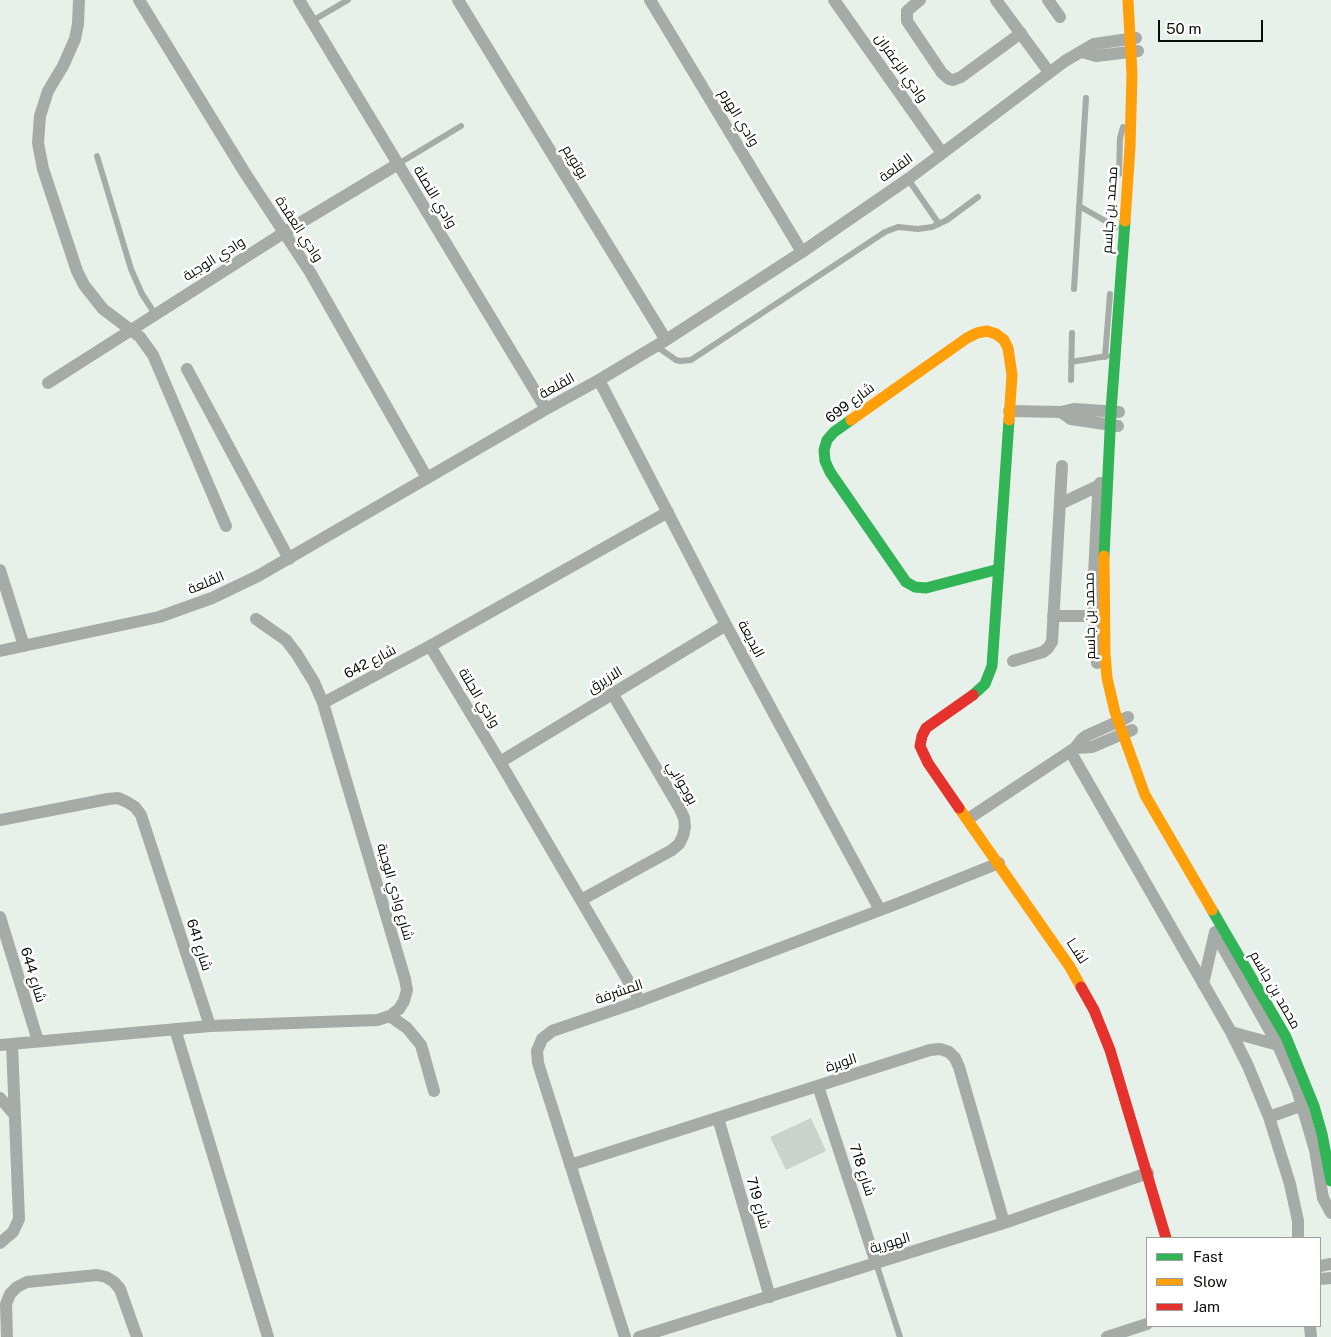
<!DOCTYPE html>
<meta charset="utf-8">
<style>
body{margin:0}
#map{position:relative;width:1331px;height:1337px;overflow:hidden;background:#e7f0e9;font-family:"Public Sans",sans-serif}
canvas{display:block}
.legend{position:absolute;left:1146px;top:1237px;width:175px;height:90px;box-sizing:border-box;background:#fff;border:1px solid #9c9f9d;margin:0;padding:6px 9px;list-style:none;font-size:15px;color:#080e09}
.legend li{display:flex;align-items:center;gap:10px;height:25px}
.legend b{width:25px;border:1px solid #9c9f9d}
.scale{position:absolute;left:1158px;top:20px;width:105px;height:22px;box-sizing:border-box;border:2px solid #080e09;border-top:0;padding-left:6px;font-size:15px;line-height:18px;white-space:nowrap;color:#080e09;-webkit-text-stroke:4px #fff;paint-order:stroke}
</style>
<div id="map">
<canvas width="1331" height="1337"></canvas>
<ul class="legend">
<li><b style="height:6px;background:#30b455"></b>Fast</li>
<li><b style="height:6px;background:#ff9f0a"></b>Slow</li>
<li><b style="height:6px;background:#e5322d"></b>Jam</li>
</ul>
<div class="scale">50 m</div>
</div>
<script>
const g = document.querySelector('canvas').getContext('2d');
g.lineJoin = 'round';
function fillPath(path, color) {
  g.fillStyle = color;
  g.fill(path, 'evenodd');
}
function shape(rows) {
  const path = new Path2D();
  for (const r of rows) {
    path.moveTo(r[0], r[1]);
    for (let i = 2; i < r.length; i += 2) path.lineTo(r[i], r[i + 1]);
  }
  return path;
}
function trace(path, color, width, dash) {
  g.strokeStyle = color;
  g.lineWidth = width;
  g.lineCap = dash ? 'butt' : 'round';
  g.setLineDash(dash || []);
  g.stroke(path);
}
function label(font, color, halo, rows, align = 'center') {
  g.font = font + ' "Public Sans",Cairo,sans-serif';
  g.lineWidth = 5;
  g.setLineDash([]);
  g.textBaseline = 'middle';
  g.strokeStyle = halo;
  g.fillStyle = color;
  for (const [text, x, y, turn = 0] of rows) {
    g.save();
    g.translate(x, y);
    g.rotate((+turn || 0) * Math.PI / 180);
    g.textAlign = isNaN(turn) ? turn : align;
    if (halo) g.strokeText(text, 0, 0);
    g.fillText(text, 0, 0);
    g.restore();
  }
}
const building = shape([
 [811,1118,826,1151,786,1170,770,1137]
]);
const lane = shape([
 [312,21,348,0],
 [97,156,131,269,142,294,155,314],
 [398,164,461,126],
 [1119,174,1120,138,1123,127],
 [908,179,939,224],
 [1079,206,1116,227],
 [1074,289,1086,98],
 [656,346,676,360,680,361,691,360,885,232,898,227,918,229,932,227,947,220,978,197],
 [1105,357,1110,294],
 [1071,362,1107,356],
 [1071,380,1072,333],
 [876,1263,900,1337]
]);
const street = shape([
 [79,0,78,24,75,39,63,66,48,91,40,116,38,143,43,169,77,271,84,285,103,309,140,337,153,355,226,526],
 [139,0,245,173,310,272,427,478],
 [299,0,546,409],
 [458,0,666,340],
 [650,0,802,252],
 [834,0,942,153],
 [920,0,907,11,907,21,942,73,949,79,953,80,961,77,1021,33],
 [996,0,1049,72],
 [1048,0,1060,17],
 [1082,52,1096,56,1138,51],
 [187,369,289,559],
 [599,380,726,625,880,910],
 [48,383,285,232,398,164],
 [1009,411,1061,412,1074,409,1119,412],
 [1061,412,1071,419,1118,426],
 [1060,504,1100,485],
 [0,570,24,646],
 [1053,616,1094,616],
 [430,646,500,762,640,1001],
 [0,651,159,617,212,598,258,576,546,409,599,380,666,340,802,252,908,179,1065,61,1094,44,1136,38],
 [1013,661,1043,652,1048,648,1052,642,1062,466],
 [1097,663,1094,616,1094,574,1098,496,1100,483],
 [323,703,430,646,668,512],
 [1075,748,1092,747,1132,730],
 [1070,751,1231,1032,1248,1066,1269,1117,1290,1184,1298,1221,1298,1238],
 [500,762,726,625],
 [968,819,1075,748,1082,739,1086,736,1128,717],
 [0,820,108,799,118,798,127,802,135,807,141,815,210,1026],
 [581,900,672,850,679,844,683,836,685,827,684,818,680,809,612,693],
 [0,917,38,1041],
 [1220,942,1278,1045,1297,1089,1315,1150,1323,1198,1331,1213],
 [1203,984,1215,932],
 [390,1016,407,1028,421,1045,434,1091],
 [175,1029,268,1337],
 [1231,1032,1278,1045],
 [0,1045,210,1026,377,1020,390,1016,399,1009,404,1001,407,990,405,979,323,703,314,682,296,653,286,640,256,619],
 [818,1086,876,1263],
 [0,1098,14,1114],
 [1269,1117,1303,1105],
 [718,1118,770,1297],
 [570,1165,930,1050,940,1049,949,1052,955,1058,959,1067,1004,1223],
 [0,1243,13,1232,19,1219,12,1044],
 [1320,1266,1331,1264],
 [1320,1279,1331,1278],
 [1310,1326,1311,1337],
 [7,1337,6,1304,10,1294,17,1287,27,1282,97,1275,106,1277,114,1282,120,1289,137,1337],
 [625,1337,538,1063,537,1051,542,1039,552,1031,640,1001,899,903,999,863],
 [639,1337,1004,1223,1148,1173],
 [1107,1337,1147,1324]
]);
const fast = shape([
 [851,420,834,432,827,440,824,450,825,461,830,472,906,582,915,587,926,588,999,569],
 [1104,556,1111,411,1125,221],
 [973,695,985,684,992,666,1009,420],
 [1212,910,1286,1037,1314,1106,1322,1134,1331,1181]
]);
const slow = shape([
 [1125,221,1130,147,1132,74,1128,0],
 [851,420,967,338,977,333,987,331,996,334,1004,340,1008,348,1012,375,1009,420],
 [1104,556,1105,654,1107,678,1115,712,1145,795,1212,910],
 [959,808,1070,967,1081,987]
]);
const jam = shape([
 [959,808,928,763,920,746,922,736,926,728,973,695],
 [1081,987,1094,1010,1110,1050,1166,1238]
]);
const streetNames = [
 ["وادي الزعفران",901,68,55],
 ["وادي الهرم",739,118,59],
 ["بوتويم",575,162,59],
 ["القلعة",896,168,-36],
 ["وادي النصلة",435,197,59],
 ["محمد بن جاسم",1110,210,-86],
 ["وادي العقدة",299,229,57],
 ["وادي الوجبة",214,259,-32],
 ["القلعة",557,386,-29],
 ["شارع 699",850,403,-37],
 ["القلعة",206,583,-23],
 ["محمد بن جاسم",1090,616,-91],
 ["البديعة",751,639,62],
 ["شارع 642",370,662,-28],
 ["الازيرق",605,680,-31],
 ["وادي الجلتة",479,698,59],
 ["بوجوابي",682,783,60],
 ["شارع وادي الوجبة",395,892,74],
 ["شارع 641",199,945,72],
 ["لشــا",1077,951,57],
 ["شارع 644",33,975,73],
 ["محمد بن جاسم",1275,990,60],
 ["المشرفة",619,992,-19],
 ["الوبرة",841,1063,-18],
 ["شارع 718",862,1170,72],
 ["شارع 719",758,1203,74],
 ["الهورية",890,1243,-17]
];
fillPath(building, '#cbd2cc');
trace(lane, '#a7aba8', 6);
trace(street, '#a7aba8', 12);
trace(fast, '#30b455', 11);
trace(slow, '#ff9f0a', 11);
trace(jam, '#e5322d', 11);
label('14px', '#080e09', '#fff', streetNames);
</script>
